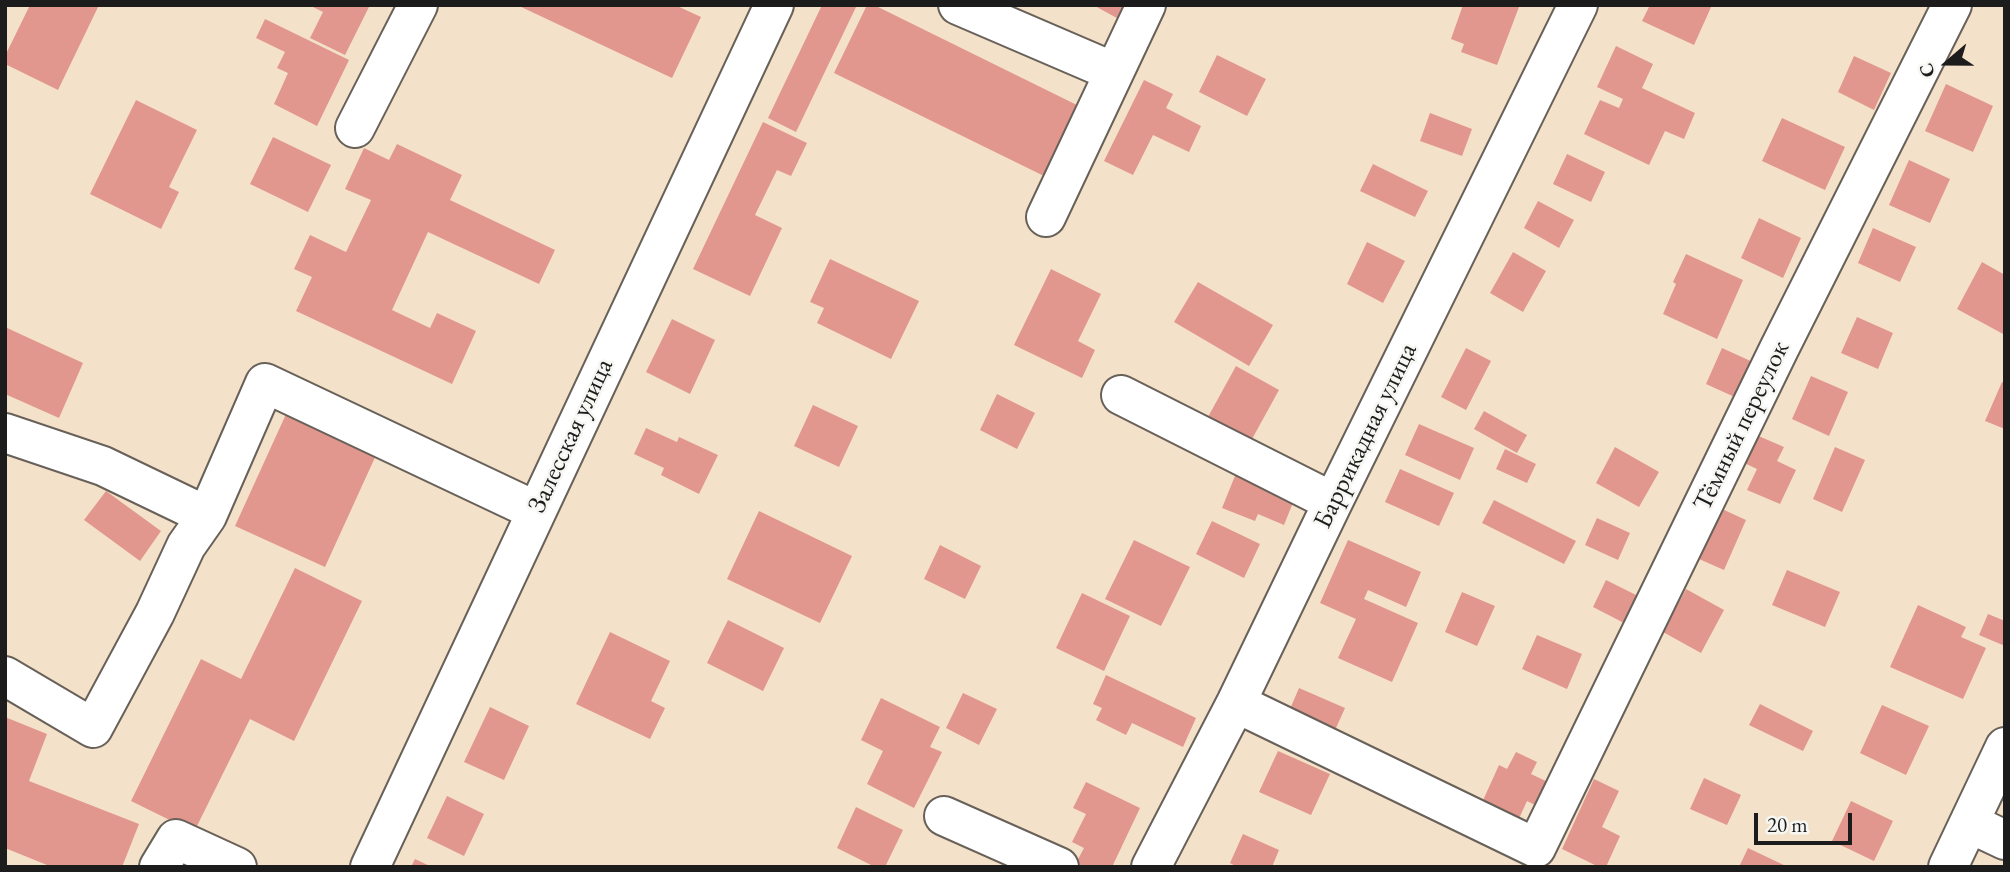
<!DOCTYPE html>
<meta charset="utf-8">
<style>
body{margin:0}
#map{position:relative;width:2010px;height:872px;overflow:hidden;background:#f4e1c9;font-family:"EB Garamond",serif}
canvas{display:block}
.frame{position:absolute;inset:0;border:7px solid #1c1c1c;pointer-events:none}
.north{position:absolute;left:1912px;top:28px;width:70px;height:70px;-webkit-text-stroke:5px #f6f6f2;paint-order:stroke;rotate:250deg;font-size:19px;font-weight:700;line-height:28px;text-align:center;color:#1c1c1c}
.north::after{content:'';display:block;margin:auto;width:24px;height:32px;background:#1c1c1c;clip-path:polygon(50% 0,100% 100%,50% 72%,0 100%)}
.scale{position:absolute;left:1754px;top:813px;width:98px;height:32px;box-sizing:border-box;border:4px solid #1c1c1c;border-top:0;padding-left:9px;font-size:21px;line-height:24px;white-space:nowrap;color:#1c1c1c;-webkit-text-stroke:5px #f6f6f2;paint-order:stroke}
</style>
<div id="map">
<canvas width="2010" height="872"></canvas>
<div class="frame"></div>
<div class="north">С</div>
<div class="scale">20 m</div>
</div>
<script>
const g = document.querySelector('canvas').getContext('2d');
g.lineJoin = 'round';
function fillPath(path, color) {
  g.fillStyle = color;
  g.fill(path, 'evenodd');
}
function shape(rows) {
  const path = new Path2D();
  for (const r of rows) {
    path.moveTo(r[0], r[1]);
    for (let i = 2; i < r.length; i += 2) path.lineTo(r[i], r[i + 1]);
  }
  return path;
}
function trace(path, color, width, dash) {
  g.strokeStyle = color;
  g.lineWidth = width;
  g.lineCap = dash ? 'butt' : 'round';
  g.setLineDash(dash || []);
  g.stroke(path);
}
function label(font, color, halo, rows, align = 'center') {
  g.font = font + ' "EB Garamond",serif';
  g.lineWidth = 5;
  g.setLineDash([]);
  g.textBaseline = 'middle';
  g.strokeStyle = halo;
  g.fillStyle = color;
  for (const [text, x, y, turn = 0] of rows) {
    g.save();
    g.translate(x, y);
    g.rotate((+turn || 0) * Math.PI / 180);
    g.textAlign = isNaN(turn) ? turn : align;
    if (halo) g.strokeText(text, 0, 0);
    g.fillText(text, 0, 0);
    g.restore();
  }
}
const building = shape([
 [30,5,99,5,58,90,5,64,5,56],
 [309,5,370,5,345,55,310,38,323,12],
 [517,5,675,5,701,17,672,78],
 [822,5,857,5,796,132,768,118],
 [867,5,874,5,1083,108,1048,178,834,73],
 [1093,5,1135,5,1126,23],
 [1463,5,1519,7,1497,65,1461,52,1464,44,1451,39],
 [1650,5,1712,5,1694,45,1642,21],
 [265,19,349,60,317,126,274,104,288,73,277,68,285,52,256,38],
 [1616,46,1653,64,1642,88,1695,113,1684,139,1665,131,1649,165,1584,134,1600,100,1619,108,1623,99,1597,87],
 [1217,55,1266,79,1247,116,1199,92],
 [1854,56,1891,73,1874,110,1838,92],
 [1144,80,1173,94,1166,108,1201,126,1189,152,1153,135,1133,175,1104,161],
 [1946,84,1993,106,1973,152,1925,131],
 [136,100,197,130,169,187,179,192,161,229,90,194],
 [1430,113,1472,129,1462,156,1420,141],
 [1782,118,1845,147,1825,190,1762,161],
 [763,122,807,143,791,176,777,170,755,215,782,228,750,296,693,269],
 [273,137,331,165,308,212,250,184],
 [397,144,462,175,450,200,555,250,539,284,428,232,392,310,430,328,437,313,476,331,452,384,296,311,312,277,294,269,310,235,346,252,371,200,345,189,364,148,389,160],
 [1567,154,1605,172,1591,202,1553,184],
 [1909,160,1950,179,1930,223,1889,205],
 [1373,164,1428,191,1415,217,1360,191],
 [1538,201,1574,220,1559,248,1524,228],
 [1759,218,1801,238,1783,278,1741,258],
 [1873,228,1916,247,1900,282,1858,263],
 [1367,242,1405,261,1383,303,1347,284],
 [1513,252,1546,271,1523,312,1490,293],
 [1686,254,1743,280,1717,339,1663,314,1676,284,1673,282],
 [830,259,919,301,891,359,817,323,824,308,810,302],
 [1982,262,2005,275,2005,335,1957,309],
 [1051,269,1101,294,1078,341,1095,350,1082,378,1014,345],
 [1198,282,1273,325,1249,366,1174,322],
 [1857,317,1893,333,1878,369,1841,353],
 [672,319,715,340,690,394,646,372],
 [5,327,83,363,59,418,5,394],
 [1466,348,1491,361,1466,410,1441,397],
 [1722,348,1755,363,1739,399,1706,384],
 [1236,366,1279,390,1246,450,1203,426],
 [1811,376,1848,392,1829,436,1792,419],
 [2002,382,2005,383,2005,429,1985,421],
 [997,394,1035,413,1017,449,980,430],
 [813,405,858,426,839,467,794,446],
 [1484,411,1527,435,1517,453,1474,429],
 [287,412,377,453,325,567,235,526],
 [1419,424,1474,448,1460,480,1405,455],
 [646,428,677,442,679,437,718,455,699,494,661,475,664,468,634,454],
 [1754,434,1784,447,1777,461,1796,470,1780,504,1747,490,1757,469,1742,462],
 [1615,447,1659,472,1639,507,1596,483],
 [1835,447,1865,460,1842,512,1813,499],
 [1505,449,1536,464,1527,483,1496,469],
 [1239,466,1298,490,1284,525,1258,514,1255,521,1222,508],
 [1400,469,1454,493,1439,526,1385,502],
 [106,491,161,531,140,561,84,520],
 [1494,500,1576,541,1564,564,1482,523],
 [1722,509,1746,520,1724,570,1699,559],
 [759,511,852,556,820,623,727,579],
 [1597,518,1630,533,1618,560,1585,545],
 [1212,521,1260,544,1244,578,1196,554],
 [1134,540,1190,567,1161,626,1105,599],
 [1348,540,1421,572,1406,607,1368,590,1364,599,1418,623,1392,682,1338,658,1356,619,1320,603],
 [940,545,981,566,965,599,924,579],
 [295,568,362,601,294,741,250,719,194,832,131,801,201,659,241,679],
 [1787,570,1840,592,1825,627,1772,605],
 [1606,580,1640,597,1626,624,1593,607],
 [1686,589,1724,610,1701,653,1663,632],
 [1462,592,1495,606,1477,646,1445,632],
 [1082,593,1130,616,1104,671,1056,648],
 [1918,605,1966,627,1961,637,1986,648,1963,699,1890,667],
 [1988,614,2005,621,2005,646,1979,635],
 [728,620,784,648,763,691,707,663],
 [610,632,670,661,651,701,665,708,650,739,576,704],
 [1537,635,1582,654,1567,689,1522,669],
 [1106,675,1196,718,1183,747,1132,723,1126,735,1096,720,1102,708,1093,704],
 [1299,688,1345,708,1332,737,1287,716],
 [963,693,997,709,979,745,946,728],
 [881,698,940,727,930,747,942,752,914,808,867,784,883,751,861,740],
 [1760,704,1813,731,1803,751,1749,725],
 [1882,705,1929,726,1906,775,1860,753],
 [490,707,529,726,504,780,464,762],
 [5,717,47,734,29,781,139,824,122,867,52,867,5,848],
 [1278,751,1330,774,1311,815,1259,792],
 [1516,752,1537,762,1531,774,1550,783,1539,807,1527,801,1516,825,1480,807,1499,765,1507,769],
 [1704,778,1741,795,1727,825,1690,809],
 [1594,779,1619,791,1602,827,1620,836,1606,867,1599,867,1562,849],
 [1086,782,1140,808,1112,867,1084,867,1076,863,1084,848,1072,842,1086,814,1073,808],
 [447,796,484,814,464,856,427,838],
 [1851,801,1893,821,1874,861,1832,841],
 [856,807,903,830,885,867,875,867,837,848],
 [1243,834,1279,850,1272,867,1237,867,1230,863],
 [1748,848,1788,867,1739,867],
 [415,859,432,867,411,867]
]);
const minor = shape([
 [958,5,1114,72],
 [355,128,418,5],
 [1046,217,1146,5],
 [1121,395,1333,502],
 [5,433,103,466,207,516,265,383,536,511],
 [5,676,93,728,155,613,186,546,207,516],
 [1236,703,1536,848,1779,349,1952,5],
 [944,816,1059,867],
 [1969,823,2005,840],
 [159,867,176,839,237,867],
 [1151,867,1236,703,1333,502,1578,5],
 [1948,867,2005,747]
]);
const major = shape([
 [370,867,774,5]
]);
const streetNames = [
 ["Тёмный переулок",1742,426,-64],
 ["Залесская улица",571,436,-65],
 ["Баррикадная улица",1366,436,-64]
];
fillPath(building, '#e2978e');
trace(minor, '#686159', 42);
trace(major, '#686159', 42);
trace(minor, '#fff', 38);
trace(major, '#fff', 38);
label('26px', '#1c1c1c', '#f6f6f2', streetNames);
</script>
